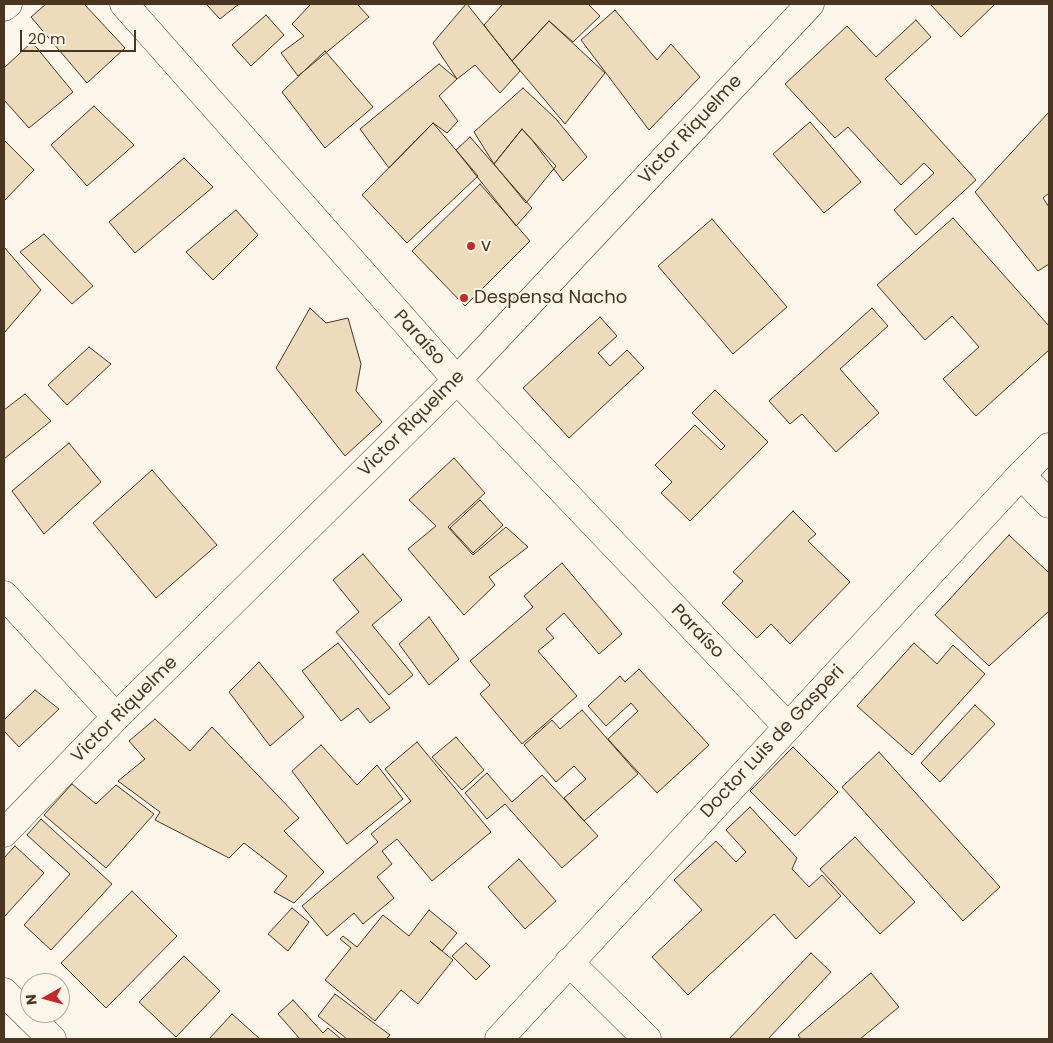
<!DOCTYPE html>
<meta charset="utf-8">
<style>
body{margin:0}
#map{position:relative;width:1053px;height:1043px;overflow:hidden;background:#fbf6e9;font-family:Poppins,sans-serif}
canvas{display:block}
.frame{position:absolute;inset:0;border:5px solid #4a3520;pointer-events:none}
.north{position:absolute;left:20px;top:973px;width:50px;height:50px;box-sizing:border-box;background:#fbf6e9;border:1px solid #b4a999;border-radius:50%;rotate:263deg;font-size:14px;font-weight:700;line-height:20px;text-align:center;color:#4a3520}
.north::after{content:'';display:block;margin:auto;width:18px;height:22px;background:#c62828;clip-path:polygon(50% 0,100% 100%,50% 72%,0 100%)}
.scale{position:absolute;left:20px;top:30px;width:116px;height:22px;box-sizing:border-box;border:2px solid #4a3520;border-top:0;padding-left:6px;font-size:15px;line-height:18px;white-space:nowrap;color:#4a3520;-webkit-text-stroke:4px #fbf6e9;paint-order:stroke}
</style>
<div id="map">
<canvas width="1053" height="1043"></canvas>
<div class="frame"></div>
<div class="north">N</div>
<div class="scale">20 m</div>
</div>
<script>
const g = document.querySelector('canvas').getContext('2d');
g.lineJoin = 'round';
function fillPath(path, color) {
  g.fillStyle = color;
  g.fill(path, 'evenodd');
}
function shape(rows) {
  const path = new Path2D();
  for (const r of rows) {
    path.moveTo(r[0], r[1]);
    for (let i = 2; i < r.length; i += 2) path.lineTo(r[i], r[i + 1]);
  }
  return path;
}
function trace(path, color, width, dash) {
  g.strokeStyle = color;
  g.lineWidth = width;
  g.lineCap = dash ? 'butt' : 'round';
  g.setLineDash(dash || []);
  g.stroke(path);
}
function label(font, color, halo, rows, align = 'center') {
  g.font = font + ' Poppins,sans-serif';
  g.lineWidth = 4;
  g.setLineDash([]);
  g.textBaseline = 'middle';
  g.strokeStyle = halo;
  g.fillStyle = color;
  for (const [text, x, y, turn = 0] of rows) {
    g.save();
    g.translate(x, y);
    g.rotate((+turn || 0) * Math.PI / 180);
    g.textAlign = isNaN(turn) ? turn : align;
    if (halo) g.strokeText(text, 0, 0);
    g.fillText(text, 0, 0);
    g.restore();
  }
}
const building = shape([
 [46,4,84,4,125,48,87,83,31,17,46,4],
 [206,4,239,4,220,19,206,4],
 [311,4,357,4,369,17,298,76,281,53,304,36,292,24,311,4],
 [466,4,467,4,520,71,500,93,475,65,457,79,433,43,466,4],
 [503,4,588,4,600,16,573,42,549,21,512,61,484,25,503,4],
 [930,4,995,4,961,37,930,4],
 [615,10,657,60,671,44,700,77,649,130,581,40,615,10],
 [266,15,284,35,251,66,232,45,266,15],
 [916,20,931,37,885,79,976,180,916,235,894,210,934,173,924,163,901,185,848,127,835,138,785,84,847,26,876,57,916,20],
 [549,21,605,73,565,124,512,61,549,21],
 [32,42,73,92,29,128,4,100,4,68,32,42],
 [325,51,373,107,325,148,282,92,325,51],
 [439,64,457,79,439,96,458,121,447,133,433,123,389,168,360,129,439,64],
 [523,88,556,119,587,157,563,181,532,140,522,129,494,164,474,132,523,88],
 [94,106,134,145,87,186,51,145,94,106],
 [1049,112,1049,193,1043,198,1049,207,1049,264,1038,271,975,192,1049,112],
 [810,122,861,182,824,213,773,154,810,122],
 [433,123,478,176,407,243,362,195,433,123],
 [522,129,556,166,526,203,494,164,522,129],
 [470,137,532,208,516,226,456,150,470,137],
 [4,140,34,170,4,201,4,140],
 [184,158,213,187,135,253,109,222,184,158],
 [480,184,530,241,465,306,412,251,480,184],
 [236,210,258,235,213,280,186,252,236,210],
 [953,218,1049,326,1049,350,976,416,943,379,979,347,952,316,925,340,877,285,953,218],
 [712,219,787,307,733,354,658,266,712,219],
 [44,234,93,286,72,304,20,252,44,234],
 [4,247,41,290,4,333,4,247],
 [310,308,326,323,348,318,361,364,356,391,382,422,345,456,276,368,310,308],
 [872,308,888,326,840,369,879,413,836,452,802,414,790,424,769,401,872,308],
 [600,317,617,336,598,353,610,366,627,350,644,368,569,438,523,388,600,317],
 [89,347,111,364,67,405,48,385,89,347],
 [715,390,768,442,690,521,661,493,672,482,655,465,695,425,721,450,725,446,692,413,715,390],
 [25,394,51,421,4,459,4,410,25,394],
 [69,443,101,482,44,534,12,491,69,443],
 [454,458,485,493,448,527,473,555,506,527,528,547,489,577,495,585,464,615,408,549,436,526,409,500,454,458],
 [152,470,217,545,156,598,93,523,152,470],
 [480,500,503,525,473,553,450,528,480,500],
 [793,511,816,534,808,541,850,582,790,644,771,624,757,638,722,603,743,581,733,572,793,511],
 [1009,535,1049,573,1049,611,989,666,935,615,1009,535],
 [363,554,402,600,372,625,413,675,389,695,336,632,359,612,333,580,363,554],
 [562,563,622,634,599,654,564,613,546,629,554,638,538,651,577,696,522,744,480,694,490,685,470,661,533,607,524,596,562,563],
 [429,617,459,659,429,685,399,644,429,617],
 [338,643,390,708,370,723,358,708,341,721,302,671,338,643],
 [914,643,937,664,953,645,985,674,912,755,857,706,914,643],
 [259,662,304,717,270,746,229,692,259,662],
 [639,669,709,745,657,793,608,739,638,711,631,703,606,726,588,706,620,676,625,682,639,669],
 [35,690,59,709,19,747,4,731,4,720,35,690],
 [975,705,995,724,940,782,921,763,975,705],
 [582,710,638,774,584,821,564,798,586,779,574,766,556,782,524,745,552,720,560,729,582,710],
 [155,719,190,751,212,727,299,818,284,831,324,872,294,903,274,892,287,876,244,843,229,858,155,820,160,812,118,781,145,759,129,741,155,719],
 [456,737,484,770,462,790,432,757,456,737],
 [417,742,491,832,432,881,397,839,382,851,392,864,377,877,394,898,363,924,354,913,327,936,302,906,378,842,371,834,411,801,385,769,417,742],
 [321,745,357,785,377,765,403,799,347,844,292,771,321,745],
 [793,747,838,792,795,836,750,791,793,747],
 [879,752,1000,887,963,921,842,787,879,752],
 [487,773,512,802,542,775,598,836,562,868,505,804,487,819,465,793,487,773],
 [72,784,96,804,116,785,154,814,106,868,44,815,72,784],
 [750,807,797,858,792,869,809,887,822,875,841,896,796,939,774,914,688,995,652,957,702,910,674,880,716,841,736,862,746,852,726,830,750,807],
 [41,819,112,884,51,950,24,925,70,874,27,835,41,819],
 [855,837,915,902,880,934,820,869,855,837],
 [15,846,44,873,4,917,4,858,15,846],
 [519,859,556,901,525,929,488,887,519,859],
 [132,891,177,936,106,1008,61,963,132,891],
 [292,908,309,922,288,951,268,934,292,908],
 [429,910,457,933,442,951,430,941,453,960,418,1004,401,990,375,1021,325,980,351,948,340,939,343,936,357,947,383,915,409,936,429,910],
 [466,943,490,966,476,980,452,956,466,943],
 [811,953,831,972,768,1039,729,1039,811,953],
 [184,956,220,991,176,1037,139,1002,184,956],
 [871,973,899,1007,860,1039,801,1039,798,1035,871,973],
 [335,994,390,1035,386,1039,347,1039,318,1016,335,994],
 [293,1000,323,1033,328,1028,341,1039,300,1039,278,1014,293,1000],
 [232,1014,260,1039,209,1039,232,1014]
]);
const minor = shape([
 [124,4,457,380,788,727],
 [4,7,8,4],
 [1021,475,1049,504],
 [4,595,116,717],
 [4,833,116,717,457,380,810,4],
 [569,962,647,1039],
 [4,992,52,1039]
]);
const tertiary = shape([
 [499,1039,1021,475,1049,447]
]);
const markers = [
 [471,246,5,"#c62828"],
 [464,298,5,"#c62828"]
];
const streetNames = [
 ["Victor Riquelme",691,130,-47],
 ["Paraíso",419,338,48],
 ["Victor Riquelme",412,424,-45],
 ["Paraíso",697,632,46],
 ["Victor Riquelme",125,710,-45],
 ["Doctor Luis de Gasperi",773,742,-47]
];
const poiNames = [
 ["v",481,246],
 ["Despensa Nacho",474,298]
];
fillPath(building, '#ecdcbc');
trace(building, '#4a3520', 1);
trace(minor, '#4a3520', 29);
trace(tertiary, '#4a3520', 29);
trace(minor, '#fbf6e9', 28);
trace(tertiary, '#fbf6e9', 28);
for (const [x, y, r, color] of markers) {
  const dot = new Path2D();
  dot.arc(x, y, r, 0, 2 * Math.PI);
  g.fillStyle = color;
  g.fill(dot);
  trace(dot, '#fbf6e9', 2);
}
label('18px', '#4a3520', '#fbf6e9', streetNames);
label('18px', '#4a3520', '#fbf6e9', poiNames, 'left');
</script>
